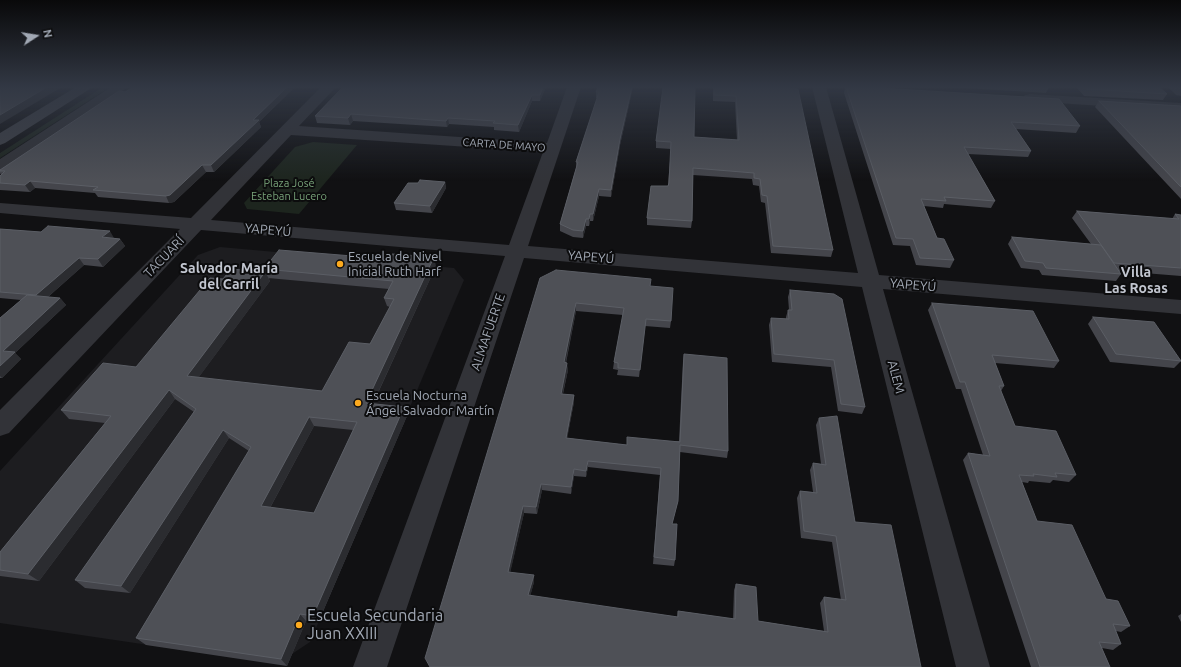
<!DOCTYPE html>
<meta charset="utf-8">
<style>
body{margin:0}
#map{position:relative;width:1181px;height:667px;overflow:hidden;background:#111113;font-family:Ubuntu,sans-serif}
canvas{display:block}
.north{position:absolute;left:16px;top:16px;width:40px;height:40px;-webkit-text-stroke:3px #0c0c0d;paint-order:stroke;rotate:78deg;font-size:11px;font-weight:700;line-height:16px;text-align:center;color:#a1a8b4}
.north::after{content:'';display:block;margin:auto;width:14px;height:18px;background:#a1a8b4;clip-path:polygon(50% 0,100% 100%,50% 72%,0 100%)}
</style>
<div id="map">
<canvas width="1181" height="667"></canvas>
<div class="north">N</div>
</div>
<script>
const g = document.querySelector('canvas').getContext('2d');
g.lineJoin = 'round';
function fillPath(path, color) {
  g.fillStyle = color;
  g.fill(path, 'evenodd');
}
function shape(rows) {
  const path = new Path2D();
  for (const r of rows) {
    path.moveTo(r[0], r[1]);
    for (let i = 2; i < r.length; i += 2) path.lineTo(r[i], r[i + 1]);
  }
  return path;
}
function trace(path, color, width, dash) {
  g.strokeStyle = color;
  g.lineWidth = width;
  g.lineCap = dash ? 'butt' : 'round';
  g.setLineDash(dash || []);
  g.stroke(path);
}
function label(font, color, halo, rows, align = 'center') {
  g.font = font + ' Ubuntu,sans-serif';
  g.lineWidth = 4;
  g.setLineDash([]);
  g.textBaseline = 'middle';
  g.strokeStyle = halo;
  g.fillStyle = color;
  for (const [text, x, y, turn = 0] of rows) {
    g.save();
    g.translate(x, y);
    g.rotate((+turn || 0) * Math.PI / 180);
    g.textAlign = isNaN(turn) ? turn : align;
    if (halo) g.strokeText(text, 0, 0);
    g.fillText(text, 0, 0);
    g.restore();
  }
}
const built = shape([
 [220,247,454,268,464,280,310,642,277,664,0,623,0,471,198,255]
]);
const green = shape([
 [103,87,110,87,0,158,0,153],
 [313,142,357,145,299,214,247,209,244,203,295,147]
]);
const street = shape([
 [111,87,128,87,6,169,0,171,0,159,111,87],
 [321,87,336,87,299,126,547,143,567,87,581,87,528,246,858,273,812,87,826,87,879,275,1181,300,1181,314,883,289,990,667,956,667,862,287,524,258,387,667,353,667,505,256,201,230,9,433,0,436,0,410,180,229,0,213,0,203,191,218,321,87],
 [291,135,543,152,509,245,211,220,291,135],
 [1030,94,1181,103,1181,111,1025,101,1023,98,1025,95,1030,94]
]);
const secondary = shape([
 [76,87,93,87,5,143,0,145,0,133,76,87],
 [1168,87,1181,87,1181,96,1176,95,1168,87]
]);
const wall = shape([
 [132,87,295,87,259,122,261,127,214,172,206,172,174,202,169,203,98,197,95,193,35,188,30,192,0,190,0,176,1,175,0,173,0,170],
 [343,87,546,87,540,101,532,101,519,132,494,130,494,127,449,124,447,127,353,121,350,125,317,123,315,116],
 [598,87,633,87,620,145,611,197,599,196,593,221,590,221,589,226,586,226,583,238,573,237,560,231,560,224,576,168,576,162,597,98,596,98,596,92],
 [713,87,774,87,833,250,831,257,771,253,765,203,761,202,759,186,753,185,752,179,693,175,692,221,691,228,647,225,647,218,668,186,668,184,671,149,656,148,656,141,694,137,737,140,735,102,713,101],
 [845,87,864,87,1080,126,1076,133,1016,129,1031,151,1028,157,968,154,995,201,991,208,944,204,943,208,924,206,937,238,954,260,950,268,916,265,910,246,893,245,844,93],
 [950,87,1049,87,1046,93],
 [1076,87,1159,87,1167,94,1163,100,1084,96],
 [1099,101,1181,106,1181,199,1095,107],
 [445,182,446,188,432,213,396,210,394,203],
 [1077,211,1172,219,1175,214,1181,215,1181,276,1119,271,1121,274,1116,281,1042,275,1039,270,1021,268,1008,244,1012,237,1091,244,1072,218],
 [0,229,114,238,120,239,125,246,103,267,84,265,48,297,60,298,66,305,15,353,21,359,2,378,0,378,0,318,21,300,0,298],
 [436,266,373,404,407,416,318,623,306,621,287,666,146,645,136,638,249,451,229,438,130,593,85,588,75,580,194,412,175,399,39,581,0,576,0,552,105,423,69,419,61,410,136,367,223,279,265,272,270,281,198,378,322,391,370,344,390,307,387,306,384,298,389,289,268,278,264,269],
 [314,426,353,430,314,513,270,508],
 [540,278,651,286,671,321,670,328,645,326,639,377,617,375,618,370,613,369,614,362,623,315,576,311,566,363,568,370,563,394,574,395,574,402,567,438,627,445,679,441,683,361,684,354,728,451,727,458,680,452,678,501,672,524,675,560,674,566,653,564,660,475,588,467,586,477,574,476,571,494,542,490,537,514,524,513,510,572,534,582,530,596,677,617,678,611,733,619,734,590,736,584,758,621,824,631,820,603,824,597,841,600,832,542,801,538,797,498,800,491,813,492,810,470,813,463,821,464,816,425,819,418,855,522,921,667,430,667],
 [790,290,865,407,862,414,838,411,831,367,772,362,769,325,771,318,786,319,786,317,788,310,789,310,788,297],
 [932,303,1059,361,1054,368,995,363,1004,386,1001,391,1015,426,1076,475,1069,482,1053,480,1050,483,1029,481,1028,483,1022,482,1037,521,1130,626,1121,632,1116,631,1121,644,1113,650,1102,648,1110,667,1031,667,963,460,968,453,983,455,961,389,956,389,928,310],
 [1093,317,1181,360,1181,361,1174,368,1110,362,1088,324],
 [1181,614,1181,622,1178,616]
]);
const shadedWall = shape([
 [47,87,62,87,0,124,0,115],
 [287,87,295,87,259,122,261,127,214,172,211,165,253,120],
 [543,87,546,87,540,101,540,95],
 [632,87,633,87,620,145,611,197,611,190,620,139],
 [532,95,532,101,519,132,518,125],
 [351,114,353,121,350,125,348,118],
 [448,118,449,124,447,127,446,121],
 [202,165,206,172,174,202,169,203,166,196],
 [30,181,35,188,30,192,25,185],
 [445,182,446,188,432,213,430,206],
 [599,189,599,196,593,221,593,214],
 [590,214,590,221,589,226,589,219],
 [586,219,586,226,583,238,583,231],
 [110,231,114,238,107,244,102,237],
 [120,239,125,246,103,267,98,259],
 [434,257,436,266,369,412,366,403],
 [79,258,84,265,42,302,36,295],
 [265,272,270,281,193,385,187,376],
 [60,298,66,305,15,353,21,359,2,378,0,376,0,366,3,351],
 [576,303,576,311,564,370,564,362],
 [567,363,568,370,561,401,561,394],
 [169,390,175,399,39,581,28,574],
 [574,395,574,402,566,445,566,438],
 [404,407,407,416,318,623,313,616],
 [309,417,314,426,266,515,261,506],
 [223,430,229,438,130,593,121,586],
 [588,461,588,467,586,477,586,471],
 [574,469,574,476,571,494,571,487],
 [541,484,542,490,537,514,536,507],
 [523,506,524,513,509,578,508,572],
 [534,575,534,582,529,601,528,595],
 [300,614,306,621,287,666,281,659]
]);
const building = shape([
 [0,87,47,87,0,115,0,87],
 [132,87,287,87,253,120,259,120,211,165,202,165,170,195,166,196,93,190,98,187,30,181,25,185,0,183,0,176,5,171,0,171,0,170,119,91,126,92,132,87],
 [343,87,543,87,540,95,532,95,518,125,493,123,495,121,448,118,446,121,351,114,348,118,315,116,343,87],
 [598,87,632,87,620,139,611,190,599,189,593,214,590,214,589,219,586,219,583,231,573,230,560,224,578,162,576,162,599,92,596,92,598,87],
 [663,87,695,88,694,137,739,140,736,96,714,95,714,87,774,87,798,89,833,250,773,246,767,196,762,195,760,179,754,178,754,173,693,168,692,221,647,218,651,186,668,186,669,183,671,142,656,141,663,87],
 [846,87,864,87,1059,99,1080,126,1011,122,1031,151,964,147,995,201,944,197,946,201,921,199,937,238,944,239,954,260,920,258,913,239,896,238,846,87],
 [1085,87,1159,87,1167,94,1087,89,1085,87],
 [1099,101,1181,106,1181,187,1099,101],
 [420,180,445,182,430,206,394,203,408,183,418,183,420,180],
 [1077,211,1179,219,1175,214,1181,215,1181,268,1114,263,1077,211],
 [48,226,110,231,102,237,120,239,98,259,79,258,36,295,0,292,0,229,41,232,48,226],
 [1012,237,1101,245,1121,274,1046,268,1043,263,1025,261,1012,237],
 [279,250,389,259,392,254,434,257,366,403,404,407,313,616,300,614,281,659,136,638,251,447,223,430,121,586,75,580,196,409,169,390,28,574,0,570,0,552,111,416,61,410,103,363,136,367,210,278,223,279,231,269,265,272,187,376,322,391,349,342,370,344,394,299,384,298,393,281,264,269,279,250],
 [309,417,357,422,314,513,261,506,309,417],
 [556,270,651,279,650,286,673,288,671,321,646,319,640,370,618,368,618,363,614,362,624,308,576,303,564,362,567,363,561,394,574,395,566,438,627,445,627,437,680,442,684,354,727,358,728,451,680,445,678,501,672,524,677,524,675,560,654,557,661,468,588,461,586,471,574,469,571,487,541,484,536,507,523,506,508,572,534,575,528,595,678,617,678,611,735,619,736,584,756,587,758,621,828,632,824,597,846,600,836,536,804,531,800,491,817,493,813,463,826,465,819,418,837,416,855,522,891,525,921,667,430,667,425,658,540,278,556,270],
 [790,290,834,294,842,299,865,407,841,404,834,360,774,354,771,318,789,319,788,310,792,310,790,290],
 [27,295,60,298,3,351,15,352,0,366,0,318,27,295],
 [932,303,1033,311,1059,361,992,355,1004,386,999,386,1015,426,1056,431,1076,475,1055,473,1057,477,1033,474,1034,476,1019,475,1037,521,1072,525,1106,599,1118,601,1130,626,1113,624,1121,644,1099,642,1110,667,1040,667,968,453,990,456,965,382,960,382,932,303],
 [1093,317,1154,322,1181,361,1116,354,1093,317]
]);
const markers = [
 [340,264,4,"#fdaa1e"],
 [358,403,4,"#fdaa1e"],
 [299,625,4,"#fdaa1e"]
];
const farStreetnames = [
 ["CARTA DE MAYO",504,145,4]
];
const farParknames = [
 ["Plaza José",289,183],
 ["Esteban Lucero",289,196]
];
const streetNames = [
 ["YAPEYÚ",268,230,5],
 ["TACUARÍ",164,257,-46],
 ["YAPEYÚ",591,257,5],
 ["YAPEYÚ",913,285,5],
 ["ALMAFUERTE",488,332,-71],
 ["ALEM",896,377,75]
];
const poiNames = [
 ["Escuela de Nivel",348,257],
 ["Inicial Ruth Harf",348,272],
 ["Escuela Nocturna",366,396],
 ["Ángel Salvador Martín",366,411]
];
const neighbourhoodNames = [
 ["Salvador María",229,268],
 ["del Carril",229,284],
 ["Villa",1136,272],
 ["Las Rosas",1136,288]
];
const nearPoinames = [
 ["Escuela Secundaria",307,616],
 ["Juan XXIII",307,634]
];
fillPath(built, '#1d1d20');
fillPath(green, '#1d251e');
fillPath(street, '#323338');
fillPath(secondary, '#404248');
fillPath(wall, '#44454b');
fillPath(shadedWall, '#2b2c30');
fillPath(building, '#4e5056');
trace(building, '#5b5e65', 1);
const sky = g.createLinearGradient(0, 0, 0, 181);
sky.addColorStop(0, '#09090a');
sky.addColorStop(0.48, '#323844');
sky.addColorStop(1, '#32384400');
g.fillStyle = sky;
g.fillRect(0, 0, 1181, 181);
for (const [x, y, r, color] of markers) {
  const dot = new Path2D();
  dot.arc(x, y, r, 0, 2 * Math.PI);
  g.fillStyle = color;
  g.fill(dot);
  trace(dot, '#0c0c0d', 1.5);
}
label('11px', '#a1a8b4', '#0c0c0d', farStreetnames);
label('11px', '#77a178', '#0c0c0d', farParknames);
label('13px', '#a1a8b4', '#0c0c0d', streetNames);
label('13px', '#a1a8b4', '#0c0c0d', poiNames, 'left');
label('bold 14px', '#c2c6d0', '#0c0c0d', neighbourhoodNames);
label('16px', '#a1a8b4', '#0c0c0d', nearPoinames, 'left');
</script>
